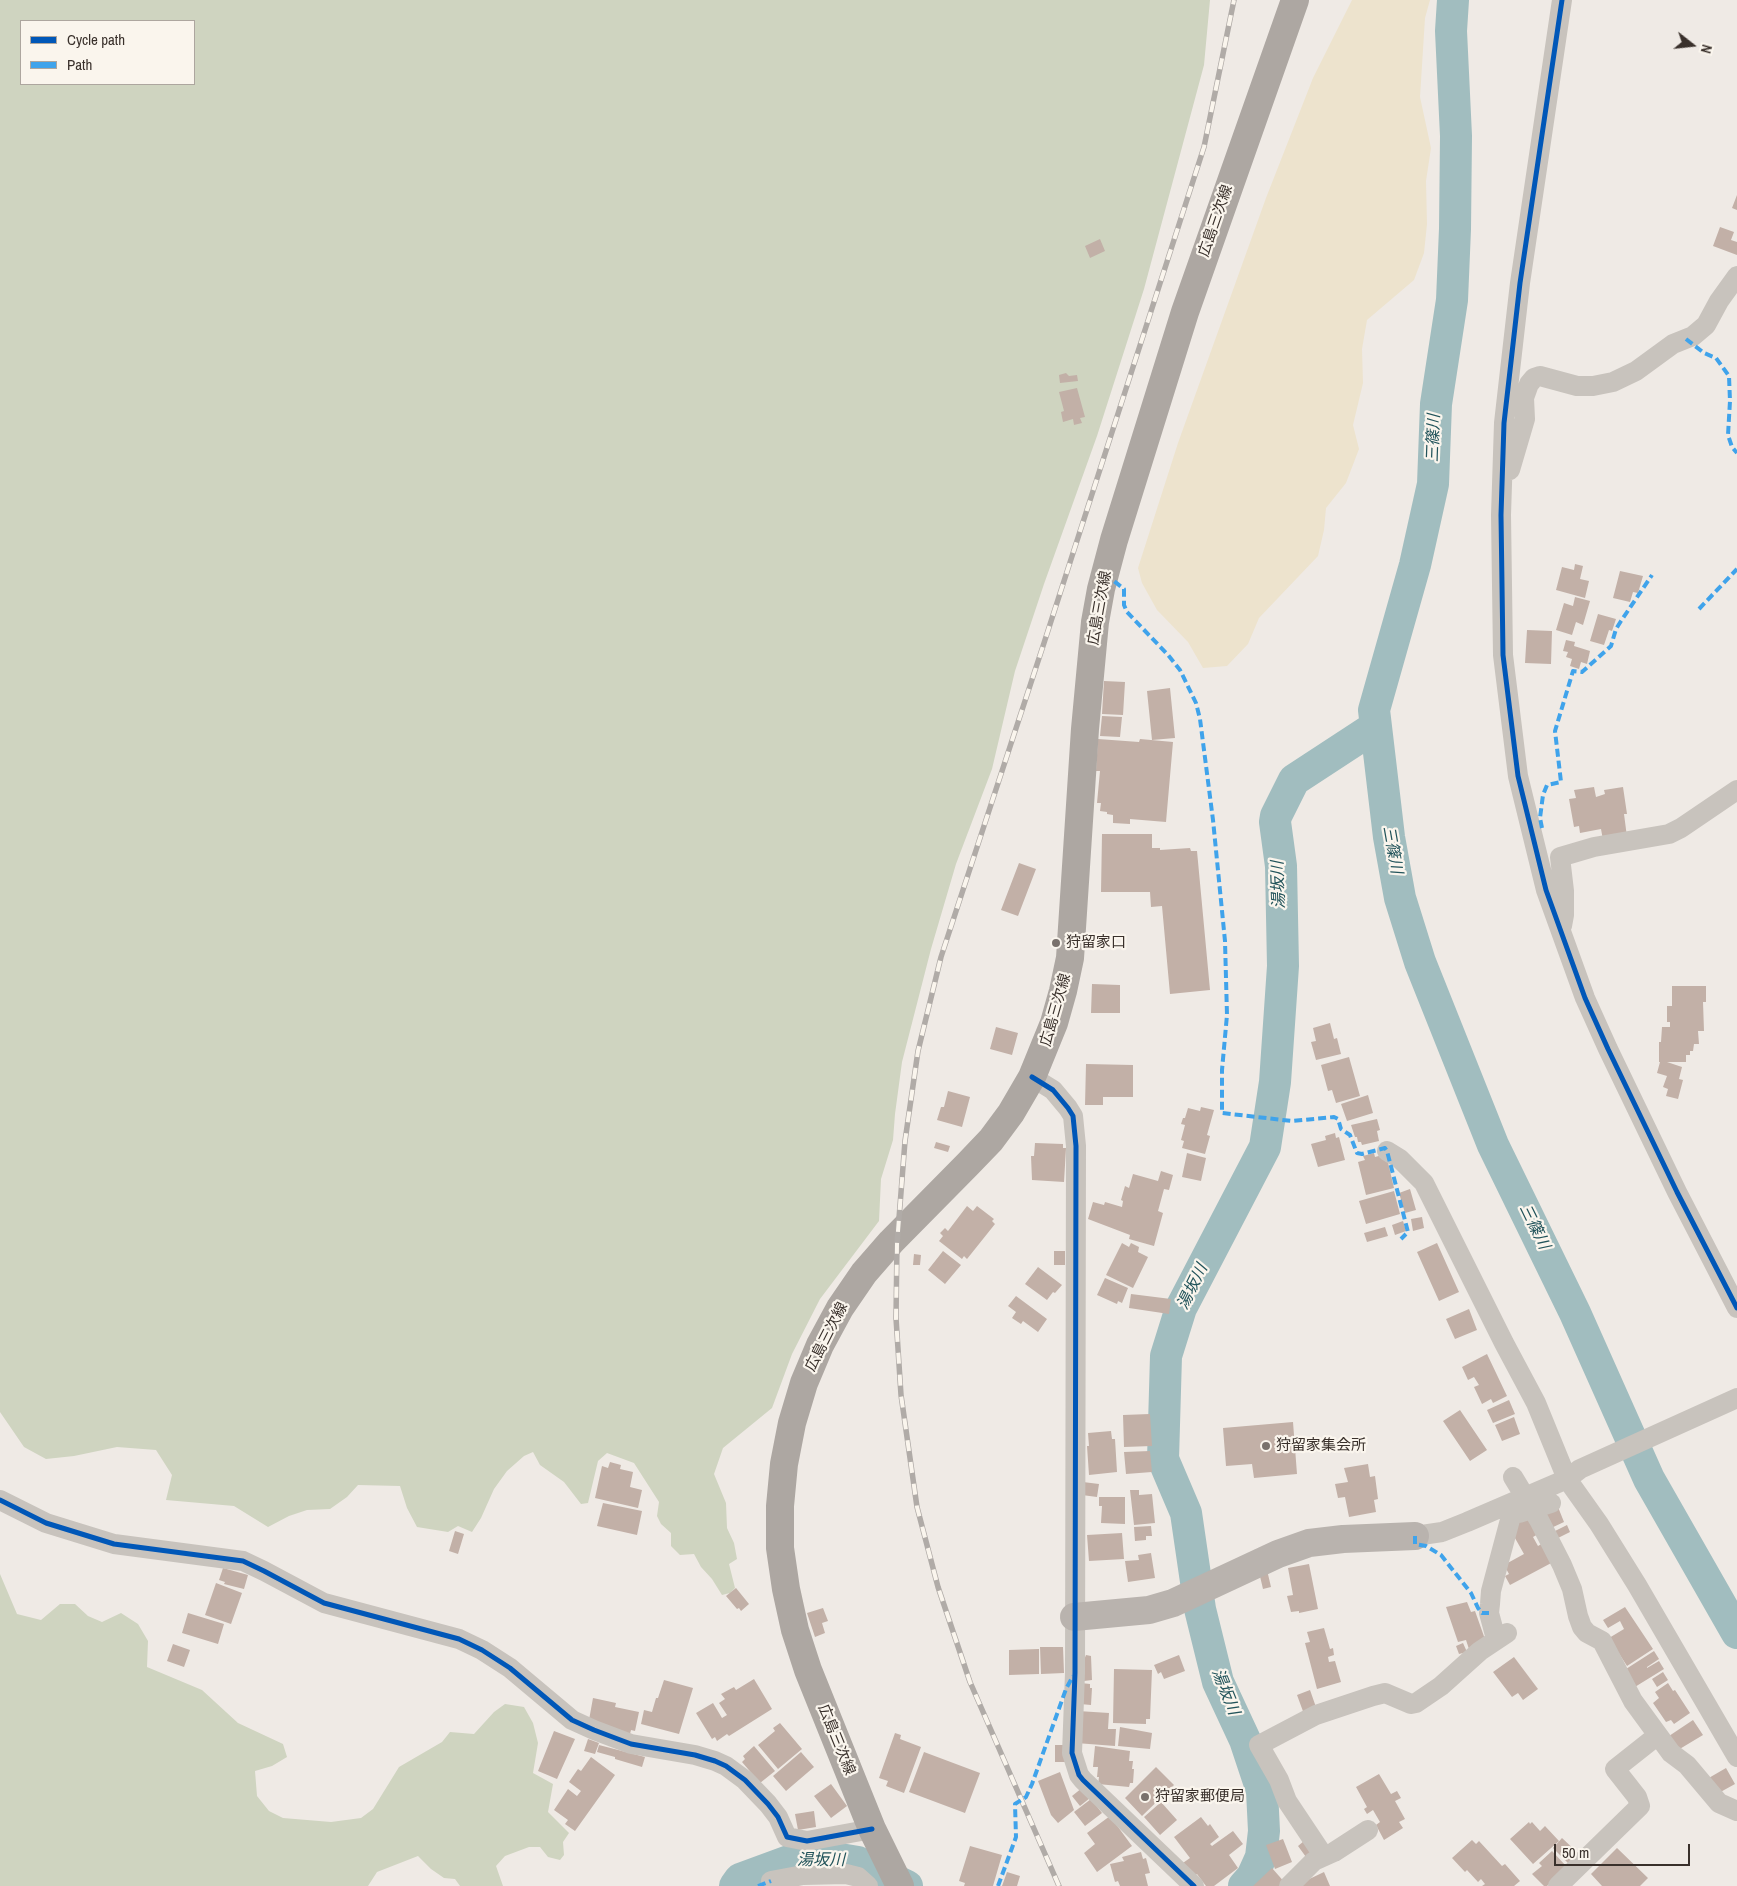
<!DOCTYPE html>
<meta charset="utf-8">
<style>
body{margin:0}
#map{position:relative;width:1737px;height:1886px;overflow:hidden;background:#efeae5;font-family:"Archivo Narrow",sans-serif}
canvas{display:block}
.legend{position:absolute;left:20px;top:20px;width:175px;height:65px;box-sizing:border-box;background:#faf5ed;border:1px solid #ada69f;margin:0;padding:6px 9px;list-style:none;font-size:15px;color:#39302b}
.legend li{display:flex;align-items:center;gap:10px;height:25px}
.legend b{width:25px;border:1px solid #ada69f}
.north{position:absolute;left:1667px;top:20px;width:50px;height:50px;-webkit-text-stroke:4px #faf5ed;paint-order:stroke;rotate:106deg;font-size:14px;font-weight:700;line-height:20px;text-align:center;color:#39302b}
.north::after{content:'';display:block;margin:auto;width:18px;height:22px;background:#39302b;clip-path:polygon(50% 0,100% 100%,50% 72%,0 100%)}
.scale{position:absolute;left:1554px;top:1844px;width:136px;height:22px;box-sizing:border-box;border:2px solid #39302b;border-top:0;padding-left:6px;font-size:15px;line-height:18px;white-space:nowrap;color:#39302b;-webkit-text-stroke:4px #faf5ed;paint-order:stroke}
</style>
<div id="map">
<canvas width="1737" height="1886"></canvas>
<ul class="legend">
<li><b style="height:6px;background:#0057b8"></b>Cycle path</li>
<li><b style="height:6px;background:#3fa3eb"></b>Path</li>
</ul>
<div class="north">N</div>
<div class="scale">50 m</div>
</div>
<script>
const g = document.querySelector('canvas').getContext('2d');
g.lineJoin = 'round';
function fillPath(path, color) {
  g.fillStyle = color;
  g.fill(path, 'evenodd');
}
function shape(rows) {
  const path = new Path2D();
  for (const r of rows) {
    path.moveTo(r[0], r[1]);
    for (let i = 2; i < r.length; i += 2) path.lineTo(r[i], r[i + 1]);
  }
  return path;
}
function trace(path, color, width, dash) {
  g.strokeStyle = color;
  g.lineWidth = width;
  g.lineCap = dash ? 'butt' : 'round';
  g.setLineDash(dash || []);
  g.stroke(path);
}
function label(font, color, halo, rows, align = 'center') {
  g.font = font + ' "Archivo Narrow","Noto Sans JP",sans-serif';
  g.lineWidth = 4.5;
  g.setLineDash([]);
  g.textBaseline = 'middle';
  g.strokeStyle = halo;
  g.fillStyle = color;
  for (const [text, x, y, turn = 0] of rows) {
    g.save();
    g.translate(x, y);
    g.rotate((+turn || 0) * Math.PI / 180);
    g.textAlign = isNaN(turn) ? turn : align;
    if (halo) g.strokeText(text, 0, 0);
    g.fillText(text, 0, 0);
    g.restore();
  }
}
const green = shape([
 [0,0,1210,0,1204,65,1144,289,1097,436,1044,584,1015,671,992,769,956,864,931,949,902,1062,895,1114,893,1140,881,1179,879,1221,820,1299,792,1354,772,1408,723,1448,714,1474,726,1503,727,1528,734,1543,737,1559,729,1564,735,1588,730,1593,722,1595,712,1579,701,1567,694,1554,680,1555,671,1546,671,1533,661,1524,657,1516,659,1502,634,1463,607,1453,598,1461,588,1503,581,1504,564,1482,540,1465,533,1452,524,1456,507,1471,494,1489,481,1518,472,1532,458,1526,448,1532,417,1527,407,1508,400,1486,358,1485,347,1497,330,1509,307,1510,289,1516,268,1527,234,1506,166,1500,172,1475,156,1450,117,1447,74,1456,46,1459,24,1447,0,1412],
 [21,21,194,21,194,84,21,84],
 [0,1574,17,1614,41,1620,60,1604,75,1604,88,1616,102,1622,121,1613,138,1624,148,1641,147,1667,202,1690,238,1723,283,1744,287,1757,272,1766,255,1771,257,1796,269,1811,283,1818,331,1822,361,1818,373,1809,399,1767,442,1742,450,1732,474,1734,494,1712,505,1704,524,1707,533,1723,538,1743,533,1773,553,1784,548,1812,569,1833,563,1842,564,1855,560,1860,548,1857,540,1847,529,1847,505,1856,496,1866,503,1886,460,1886,455,1879,444,1878,431,1869,418,1856,377,1872,368,1886,0,1886]
]);
const sand = shape([
 [1352,0,1430,0,1425,18,1420,97,1431,148,1426,181,1427,224,1424,253,1414,280,1367,320,1362,349,1363,383,1353,425,1359,449,1346,483,1326,508,1324,530,1318,556,1259,618,1248,644,1227,666,1203,668,1188,642,1157,610,1142,583,1138,568,1178,443,1266,198,1313,78]
]);
const river = shape([
 [1453,0,1451,31,1456,136,1455,229,1452,300,1436,404,1433,484,1415,565,1374,710,1389,837,1400,898,1420,962,1493,1145,1575,1313,1649,1479,1737,1633],
 [735,1886,740,1879,789,1861,834,1858,858,1862,907,1886],
 [1244,1886,1252,1877,1261,1857,1264,1831,1262,1791,1245,1740,1218,1682,1200,1609,1186,1513,1163,1459,1166,1356,1181,1308,1265,1147,1275,1082,1283,966,1281,866,1275,822,1276,816,1294,780,1375,727]
]);
const building = shape([
 [1737,195,1737,210,1732,208],
 [1720,227,1734,232,1731,240,1737,242,1737,255,1713,246],
 [1100,239,1105,251,1090,258,1085,246],
 [1066,373,1069,376,1077,375,1078,381,1060,383,1059,375],
 [1077,388,1085,417,1080,418,1082,423,1074,425,1073,419,1063,422,1061,412,1064,411,1059,392],
 [1575,564,1583,566,1580,579,1589,581,1585,598,1556,590,1562,567,1574,570],
 [1620,571,1643,576,1638,593,1633,592,1630,602,1613,598],
 [1575,597,1590,601,1583,625,1576,622,1572,635,1556,630,1564,603,1573,606],
 [1598,614,1616,619,1612,631,1609,630,1604,645,1590,641],
 [1527,630,1552,631,1551,664,1525,663],
 [1566,640,1575,642,1574,646,1590,651,1587,664,1581,662,1579,669,1570,666,1572,659,1566,657,1568,652,1563,651],
 [1104,681,1125,682,1123,715,1102,714],
 [1170,688,1175,738,1152,740,1147,691],
 [1102,716,1122,717,1120,737,1100,736],
 [1098,739,1139,742,1140,739,1173,742,1166,822,1130,819,1130,824,1113,823,1113,815,1107,814,1107,812,1100,811,1101,803,1097,803,1100,771,1096,771],
 [1594,787,1596,797,1605,794,1604,790,1623,787,1627,814,1624,814,1627,837,1603,840,1601,829,1580,833,1579,826,1574,827,1569,799,1576,798,1574,790],
 [1102,834,1152,834,1152,848,1160,848,1160,850,1190,848,1191,851,1197,851,1210,990,1170,994,1162,906,1151,907,1150,892,1101,892],
 [1019,863,1036,869,1018,916,1001,910],
 [1092,984,1120,985,1120,1013,1091,1013],
 [1672,986,1706,986,1706,1002,1703,1002,1704,1031,1698,1031,1699,1044,1694,1044,1693,1051,1690,1051,1690,1055,1686,1055,1686,1062,1667,1062,1682,1067,1679,1079,1683,1080,1678,1099,1666,1096,1668,1089,1663,1087,1667,1076,1657,1073,1660,1062,1659,1062,1659,1042,1661,1042,1662,1027,1670,1027,1670,1022,1667,1022,1667,1006,1672,1006],
 [1330,1023,1334,1039,1337,1038,1341,1054,1316,1060,1311,1042,1316,1041,1313,1028],
 [996,1027,1018,1033,1012,1055,990,1049],
 [1349,1057,1360,1096,1336,1103,1332,1090,1328,1091,1321,1065],
 [1086,1064,1133,1065,1133,1097,1103,1097,1103,1105,1085,1105],
 [948,1091,970,1097,962,1127,937,1120,941,1107,944,1107],
 [1368,1095,1373,1113,1347,1121,1341,1104],
 [1201,1107,1214,1110,1207,1135,1210,1136,1205,1154,1182,1148,1184,1141,1181,1140,1185,1125,1181,1124,1183,1118,1185,1118,1188,1108,1200,1111],
 [1377,1119,1380,1130,1377,1131,1379,1141,1362,1145,1361,1142,1358,1142,1357,1137,1355,1137,1351,1125],
 [1335,1133,1336,1138,1339,1137,1345,1160,1318,1167,1311,1144,1326,1140,1325,1136],
 [936,1142,950,1146,948,1152,934,1148],
 [1035,1143,1063,1144,1063,1148,1066,1148,1064,1182,1032,1180,1031,1156,1034,1156],
 [1187,1153,1206,1158,1201,1181,1182,1177],
 [1374,1153,1375,1157,1386,1154,1394,1188,1366,1195,1358,1162,1365,1160,1363,1156],
 [1161,1171,1173,1175,1169,1190,1164,1189,1158,1211,1163,1213,1154,1246,1129,1239,1130,1235,1088,1219,1093,1202,1104,1205,1105,1202,1122,1207,1123,1201,1121,1200,1125,1186,1129,1188,1133,1174,1158,1181],
 [1410,1189,1416,1210,1405,1213,1399,1193],
 [1394,1191,1400,1214,1366,1224,1359,1201],
 [967,1206,973,1211,977,1206,994,1219,992,1221,995,1224,967,1259,964,1256,962,1259,939,1241,943,1236,940,1233,945,1228,948,1231],
 [1422,1217,1424,1228,1413,1231,1411,1219],
 [1403,1221,1406,1231,1395,1235,1392,1225],
 [1385,1227,1388,1236,1367,1242,1364,1233],
 [1122,1243,1129,1247,1131,1243,1139,1247,1138,1252,1148,1257,1133,1288,1106,1275],
 [1437,1243,1459,1292,1439,1301,1417,1252],
 [943,1251,961,1265,945,1284,928,1270],
 [1054,1251,1065,1251,1065,1265,1054,1265],
 [914,1254,921,1255,920,1265,913,1265],
 [1038,1267,1062,1285,1055,1293,1053,1292,1047,1300,1025,1284],
 [1105,1278,1128,1288,1122,1303,1118,1301,1117,1304,1097,1295],
 [1131,1294,1171,1299,1169,1314,1129,1308],
 [1016,1296,1047,1319,1038,1332,1023,1321,1021,1324,1012,1318,1016,1312,1008,1306],
 [1469,1309,1477,1330,1455,1339,1446,1319],
 [1487,1354,1507,1396,1493,1403,1491,1399,1482,1404,1474,1387,1479,1385,1474,1377,1468,1380,1462,1367],
 [1509,1400,1515,1414,1493,1423,1487,1410],
 [1460,1410,1487,1450,1470,1461,1443,1421],
 [1150,1414,1152,1446,1124,1447,1123,1415],
 [1514,1417,1520,1434,1502,1441,1495,1425],
 [1293,1422,1297,1474,1254,1478,1252,1464,1226,1466,1223,1428],
 [1111,1431,1112,1439,1115,1439,1117,1472,1089,1475,1087,1446,1089,1446,1088,1433],
 [1150,1451,1152,1472,1126,1474,1124,1452],
 [610,1462,621,1465,620,1469,633,1472,630,1487,642,1490,638,1508,595,1498,602,1466,608,1468],
 [1368,1464,1370,1477,1375,1476,1378,1499,1374,1500,1376,1512,1349,1517,1345,1497,1338,1498,1335,1484,1348,1482,1344,1468],
 [1083,1482,1099,1484,1097,1497,1082,1495],
 [1130,1490,1139,1490,1139,1495,1152,1494,1155,1523,1134,1525],
 [1099,1497,1125,1497,1125,1524,1101,1523,1102,1506,1099,1506],
 [603,1503,642,1511,637,1535,597,1526],
 [1558,1507,1564,1522,1549,1529,1543,1513],
 [1529,1514,1540,1533,1533,1537,1538,1546,1545,1542,1555,1561,1510,1585,1505,1576,1509,1574,1504,1565,1524,1554,1511,1531,1512,1523],
 [1567,1525,1570,1532,1556,1539,1553,1532],
 [1151,1526,1152,1536,1146,1536,1146,1540,1135,1541,1134,1527],
 [455,1531,464,1534,458,1554,449,1551],
 [1122,1533,1124,1559,1089,1561,1087,1535],
 [1151,1553,1155,1578,1128,1582,1125,1561,1139,1560,1138,1555],
 [1309,1564,1318,1609,1299,1613,1299,1611,1291,1612,1287,1596,1293,1595,1288,1568],
 [223,1568,248,1575,244,1589,224,1584,225,1582,219,1580],
 [1267,1570,1271,1587,1263,1589,1259,1572],
 [216,1583,242,1593,231,1624,205,1615],
 [736,1588,749,1604,741,1611,739,1608,737,1609,726,1596],
 [1467,1602,1471,1612,1475,1611,1486,1642,1470,1652,1466,1640,1458,1642,1446,1607],
 [1625,1607,1653,1649,1627,1666,1609,1638,1624,1629,1620,1621,1608,1628,1603,1620],
 [823,1608,828,1621,822,1623,825,1633,815,1637,807,1613],
 [188,1613,224,1624,218,1644,182,1633],
 [1324,1628,1330,1649,1333,1648,1334,1655,1328,1657,1329,1662,1335,1661,1341,1682,1317,1689,1305,1643,1310,1642,1307,1632],
 [1463,1643,1467,1652,1459,1654,1456,1646],
 [173,1644,190,1650,184,1667,167,1661],
 [1040,1647,1063,1647,1064,1673,1041,1674],
 [1039,1649,1039,1674,1009,1675,1009,1650],
 [1654,1651,1659,1659,1647,1667,1647,1668,1659,1661,1664,1669,1630,1690,1626,1669],
 [1086,1655,1091,1656,1092,1680,1084,1681,1084,1660],
 [1179,1655,1185,1671,1164,1679,1161,1672,1158,1674,1154,1665],
 [1514,1657,1538,1689,1523,1700,1518,1693,1512,1697,1493,1672],
 [1114,1669,1152,1670,1150,1719,1146,1719,1146,1724,1113,1723],
 [1663,1672,1668,1680,1657,1687,1652,1679],
 [754,1679,772,1709,729,1736,727,1734,717,1741,715,1737,712,1739,696,1713,713,1703,722,1718,727,1715,719,1703,725,1699,721,1694,734,1687,736,1690],
 [664,1680,693,1688,679,1734,641,1724,644,1710,652,1712,656,1698,658,1698],
 [1081,1683,1090,1684,1090,1688,1092,1688,1091,1705,1080,1704],
 [1668,1683,1673,1691,1675,1690,1690,1713,1674,1724,1671,1720,1666,1722,1653,1703,1659,1698,1655,1692],
 [1310,1690,1317,1710,1304,1714,1297,1695],
 [593,1698,616,1703,615,1707,639,1712,635,1731,631,1730,630,1734,589,1720],
 [1078,1711,1109,1713,1108,1729,1116,1729,1115,1746,1076,1743],
 [1693,1720,1703,1735,1678,1750,1669,1736],
 [780,1723,802,1749,778,1769,758,1745,775,1731,773,1728],
 [1120,1727,1152,1733,1150,1749,1118,1746],
 [554,1731,575,1739,557,1779,538,1771],
 [895,1733,901,1735,900,1739,921,1747,904,1793,886,1786,888,1781,879,1778],
 [588,1739,599,1743,595,1754,584,1751],
 [599,1745,645,1757,642,1767,615,1759,615,1757,597,1752],
 [1055,1745,1065,1745,1065,1762,1055,1762],
 [754,1746,775,1771,760,1783,742,1762,745,1759,743,1756],
 [1095,1746,1130,1751,1129,1761,1133,1761,1132,1769,1134,1769,1133,1783,1130,1783,1129,1787,1098,1784,1099,1777,1097,1777,1098,1767,1093,1767],
 [801,1752,814,1767,786,1791,773,1776],
 [924,1752,980,1773,965,1813,909,1792],
 [591,1757,615,1775,575,1831,565,1824,568,1820,554,1810,568,1789,577,1796,581,1791,569,1782,578,1769,581,1771],
 [1156,1767,1174,1785,1142,1816,1125,1798],
 [1726,1768,1735,1784,1715,1795,1707,1779],
 [1060,1772,1074,1810,1058,1823,1051,1815,1038,1781],
 [1379,1774,1391,1794,1397,1791,1401,1798,1395,1801,1405,1819,1399,1822,1403,1828,1384,1840,1376,1825,1380,1822,1373,1810,1367,1814,1364,1809,1367,1807,1356,1787],
 [831,1784,847,1806,831,1818,814,1796],
 [1082,1788,1090,1798,1080,1806,1072,1796],
 [1091,1799,1102,1813,1085,1826,1074,1812],
 [1161,1802,1177,1820,1160,1835,1144,1817],
 [814,1811,816,1827,798,1830,795,1814],
 [1110,1816,1132,1846,1097,1872,1084,1853,1095,1844,1087,1833],
 [1201,1817,1208,1826,1210,1824,1219,1837,1210,1844,1212,1846,1233,1831,1243,1844,1229,1855,1238,1868,1214,1886,1206,1886,1197,1874,1193,1877,1180,1865,1190,1858,1174,1837],
 [1529,1822,1530,1824,1532,1822,1540,1831,1545,1826,1559,1841,1533,1864,1510,1839],
 [1562,1838,1578,1853,1568,1863,1553,1848],
 [1283,1839,1292,1862,1275,1869,1266,1845],
 [1472,1840,1476,1844,1479,1841,1502,1866,1505,1864,1520,1881,1514,1886,1482,1886,1485,1884,1481,1879,1478,1882,1467,1870,1465,1872,1452,1858],
 [1304,1841,1312,1853,1306,1857,1298,1846],
 [970,1846,1002,1855,993,1886,964,1886,965,1883,959,1881],
 [1617,1848,1648,1878,1640,1886,1602,1886,1591,1874],
 [1552,1851,1567,1867,1547,1886,1544,1886,1532,1874,1542,1866,1539,1863],
 [1141,1852,1143,1859,1146,1858,1150,1873,1145,1874,1148,1886,1120,1886,1118,1881,1115,1882,1110,1864,1124,1861,1122,1857],
 [1272,1868,1286,1884,1284,1886,1253,1886],
 [1007,1872,1020,1876,1017,1886,1002,1886],
 [1324,1872,1330,1886,1302,1886,1301,1883]
]);
const street = shape([
 [1562,0,1520,283,1504,423,1501,515,1503,655,1518,776,1546,890,1585,998,1608,1049,1677,1192,1737,1308],
 [1510,470,1525,419,1524,398,1529,384,1534,378,1540,376,1577,386,1593,386,1613,382,1636,371,1673,344,1693,336,1706,325,1719,301,1737,276],
 [1562,926,1564,915,1564,891,1560,857,1594,847,1669,834,1681,828,1737,790],
 [1032,1077,1053,1090,1068,1108,1073,1116,1076,1146,1075,1673,1072,1753,1079,1775,1083,1780,1194,1886],
 [1387,1151,1400,1159,1424,1183,1504,1343,1536,1403,1567,1479,1599,1524,1637,1585,1737,1757],
 [1513,1477,1539,1520,1562,1565,1572,1589,1578,1616,1582,1627,1587,1633,1602,1641,1633,1701,1671,1753,1687,1765,1719,1803,1737,1811],
 [0,1500,46,1523,114,1544,243,1561,264,1571,324,1603,459,1639,482,1650,510,1668,572,1720,594,1730,631,1744,695,1755,715,1761,726,1766,745,1780,768,1804,778,1817,787,1837,807,1841,872,1829],
 [1519,1513,1551,1503],
 [1415,1536,1442,1532,1467,1522,1567,1479,1580,1469,1737,1398],
 [1496,1639,1489,1613,1490,1604,1491,1591,1511,1516],
 [1323,1855,1287,1801,1279,1780,1259,1745,1316,1715,1373,1696,1385,1693,1411,1704,1416,1703,1441,1686,1480,1651,1507,1633],
 [771,1881,803,1875,846,1874,858,1877,868,1886],
 [1289,1886,1314,1861,1334,1852,1368,1830],
 [1558,1886,1640,1806,1637,1797,1615,1769,1658,1735]
]);
const secondary = shape([
 [1074,1617,1149,1610,1173,1603,1278,1554,1309,1543,1343,1539,1415,1536]
]);
const primary = shape([
 [900,1886,872,1829,808,1670,795,1630,786,1589,780,1548,780,1506,784,1464,792,1423,804,1383,820,1345,840,1308,864,1273,891,1242,968,1164,991,1140,1011,1113,1032,1077,1054,1023,1063,991,1070,958,1085,729,1095,622,1101,589,1114,540,1185,312,1295,0]
]);
const rail = shape([
 [1059,1886,970,1682,938,1587,917,1507,901,1395,896,1318,897,1244,905,1141,918,1051,941,957,1044,643,1204,147,1234,0]
]);
const quiet = shape([
 [1686,339,1704,353,1716,358,1729,376,1730,401,1728,435,1732,447,1737,453],
 [1105,574,1124,589,1124,605,1127,612,1168,655,1180,670,1196,703,1200,719,1213,820,1225,941,1227,1015,1222,1070,1222,1113,1292,1121,1334,1117,1338,1119,1341,1129,1350,1135,1357,1153,1362,1154,1385,1148,1387,1151,1408,1232,1401,1239],
 [1699,609,1737,569],
 [1542,828,1540,818,1543,795,1547,785,1561,782,1555,731,1573,671,1582,672,1611,646,1616,629,1621,621,1652,575],
 [1415,1536,1415,1544,1426,1546,1441,1555,1471,1593,1478,1608,1482,1613,1489,1613],
 [758,1886,771,1881],
 [998,1886,1016,1837,1015,1804,1026,1797,1032,1784,1066,1689,1073,1676]
]);
const cycleway = shape([
 [1562,0,1520,283,1504,423,1501,515,1503,655,1518,776,1546,890,1585,998,1608,1049,1677,1192,1737,1308],
 [1032,1077,1053,1090,1068,1108,1073,1116,1076,1146,1075,1673,1072,1753,1079,1775,1083,1780,1194,1886],
 [0,1500,46,1523,114,1544,243,1561,264,1571,324,1603,459,1639,482,1650,510,1668,572,1720,594,1730,631,1744,695,1755,715,1761,726,1766,745,1780,768,1804,778,1817,787,1837,807,1841,872,1829]
]);
const markers = [
 [1056,943,5,"#79716c"],
 [1266,1446,5,"#79716c"],
 [1145,1797,5,"#79716c"]
];
const streetNames = [
 ["広島三次線",1216,221,-71],
 ["広島三次線",1100,608,-80],
 ["広島三次線",1056,1010,-74],
 ["広島三次線",827,1337,-63],
 ["広島三次線",836,1740,68]
];
const poiNames = [
 ["狩留家口",1066,943],
 ["狩留家集会所",1276,1446],
 ["狩留家郵便局",1155,1797]
];
const waterNames = [
 ["三篠川",1434,438,-88],
 ["三篠川",1392,850,80],
 ["湯坂川",1279,885,-92],
 ["三篠川",1534,1227,64],
 ["湯坂川",1193,1287,-64],
 ["湯坂川",1225,1692,68],
 ["湯坂川",821,1861]
];
fillPath(green, '#cfd4c0');
fillPath(sand, '#ede3cd');
trace(river, '#a1bdbf', 32);
fillPath(building, '#c2b0a7');
trace(street, '#c8c3bd', 20);
trace(secondary, '#b9b3ae', 28);
trace(primary, '#ada7a2', 28);
trace(rail, '#b0aba7', 5.5);
trace(rail, '#faf5ed', 4, [11]);
trace(quiet, '#3fa3eb', 4, [8, 4]);
trace(cycleway, '#0057b8', 5);
for (const [x, y, r, color] of markers) {
  const dot = new Path2D();
  dot.arc(x, y, r, 0, 2 * Math.PI);
  g.fillStyle = color;
  g.fill(dot);
  trace(dot, '#faf5ed', 2);
}
label('15px', '#39302b', '#faf5ed', streetNames);
label('15px', '#39302b', '#faf5ed', poiNames, 'left');
label('italic 16px', '#21535a', '#faf5ed', waterNames);
</script>
